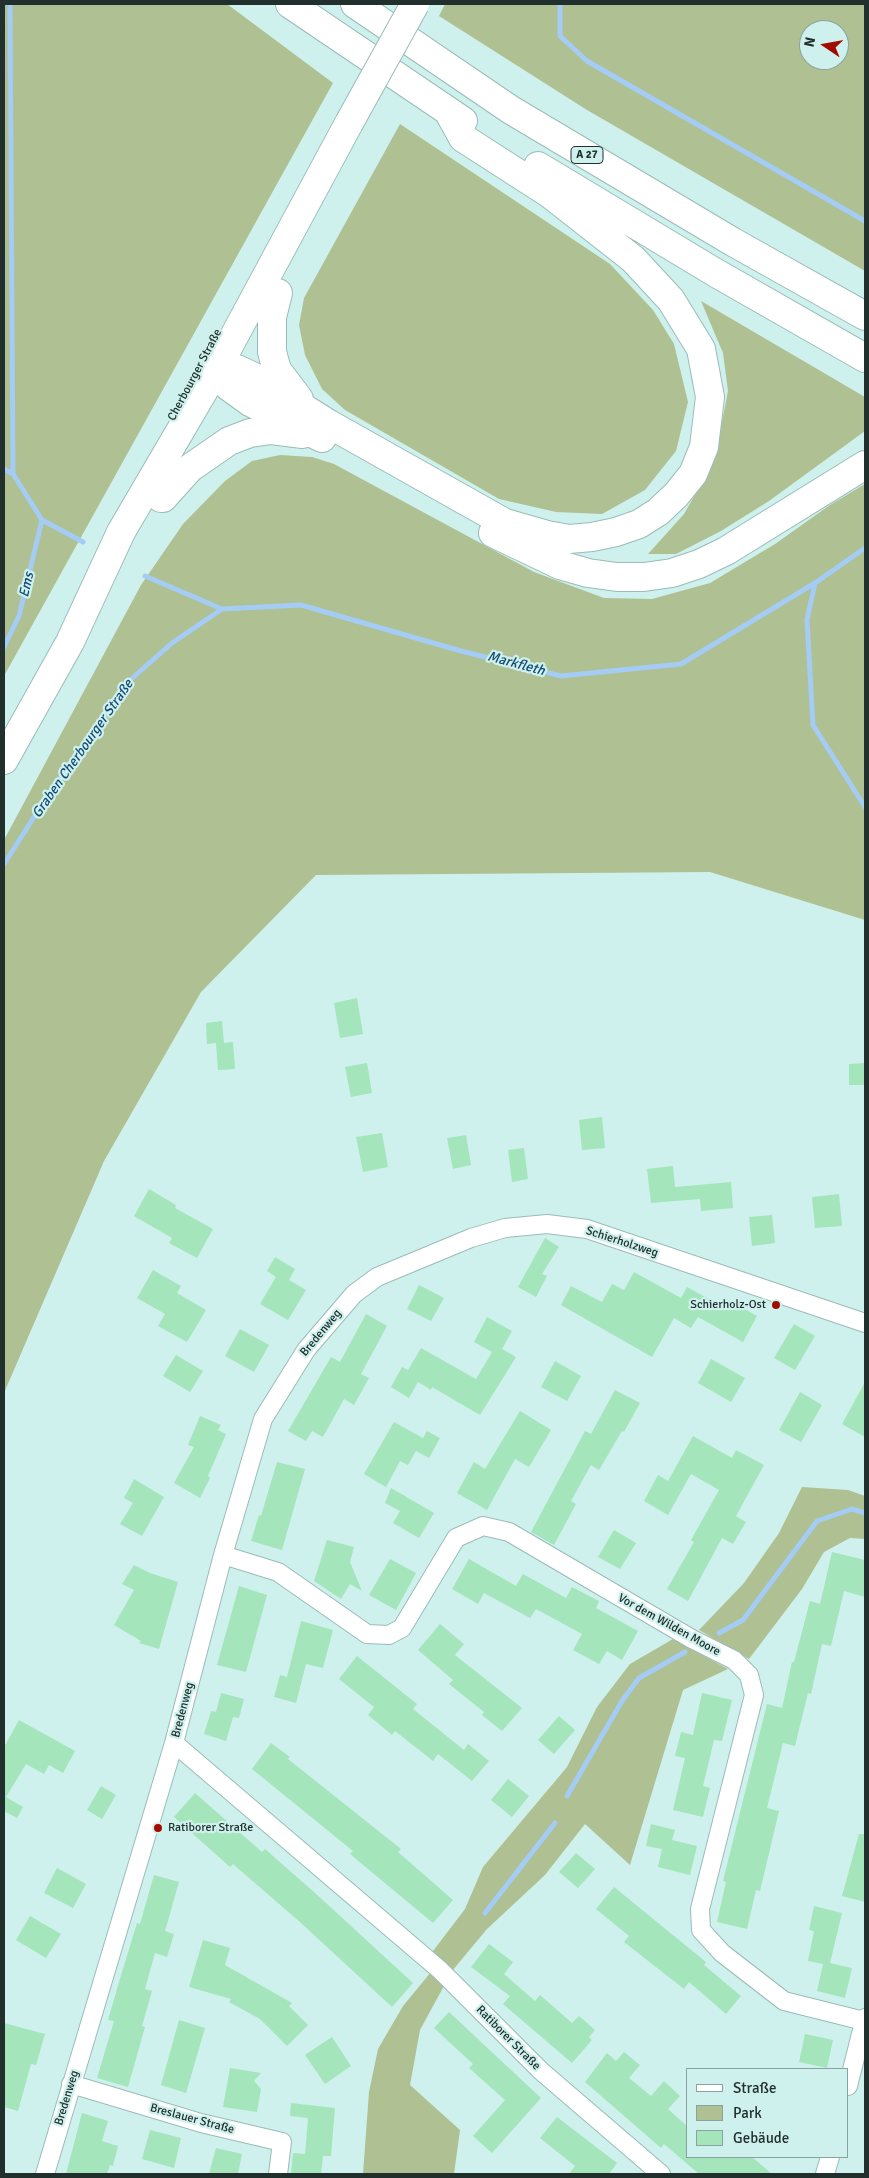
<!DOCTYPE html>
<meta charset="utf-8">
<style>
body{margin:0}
#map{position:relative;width:869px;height:2178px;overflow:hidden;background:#cef1ed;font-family:Signika,sans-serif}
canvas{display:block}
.frame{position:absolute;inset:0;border:5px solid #212f2d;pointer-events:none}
.legend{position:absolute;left:686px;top:2068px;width:162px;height:90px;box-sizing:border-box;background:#cef1ed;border:1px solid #89a3a0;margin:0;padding:6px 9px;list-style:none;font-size:15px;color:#212f2d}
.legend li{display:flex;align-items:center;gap:10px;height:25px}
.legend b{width:25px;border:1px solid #89a3a0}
.north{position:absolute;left:799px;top:20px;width:50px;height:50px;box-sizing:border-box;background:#cef1ed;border:1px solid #89a3a0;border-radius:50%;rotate:282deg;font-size:14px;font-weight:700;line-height:20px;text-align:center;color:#212f2d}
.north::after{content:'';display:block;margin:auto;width:18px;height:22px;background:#a20c00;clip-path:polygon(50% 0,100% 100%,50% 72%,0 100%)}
</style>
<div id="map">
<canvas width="869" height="2178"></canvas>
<div class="frame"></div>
<ul class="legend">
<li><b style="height:6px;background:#fff"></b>Straße</li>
<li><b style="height:14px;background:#afc093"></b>Park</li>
<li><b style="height:14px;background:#a4e5bb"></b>Gebäude</li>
</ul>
<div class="north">N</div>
</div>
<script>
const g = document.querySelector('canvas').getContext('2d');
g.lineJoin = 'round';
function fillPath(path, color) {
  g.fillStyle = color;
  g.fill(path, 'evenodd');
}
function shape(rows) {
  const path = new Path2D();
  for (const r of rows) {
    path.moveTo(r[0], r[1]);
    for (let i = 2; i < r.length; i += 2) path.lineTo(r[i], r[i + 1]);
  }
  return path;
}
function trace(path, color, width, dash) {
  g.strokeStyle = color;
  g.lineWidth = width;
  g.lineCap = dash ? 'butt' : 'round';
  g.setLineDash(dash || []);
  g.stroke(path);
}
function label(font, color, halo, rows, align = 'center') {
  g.font = font + ' Signika,sans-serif';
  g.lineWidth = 4.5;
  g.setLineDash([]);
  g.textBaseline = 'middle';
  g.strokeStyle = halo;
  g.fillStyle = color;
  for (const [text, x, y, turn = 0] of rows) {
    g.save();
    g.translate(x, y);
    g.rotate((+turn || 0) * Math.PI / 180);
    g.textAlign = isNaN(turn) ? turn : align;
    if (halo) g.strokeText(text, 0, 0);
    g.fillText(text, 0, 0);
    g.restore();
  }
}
const green = shape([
 [4,4,227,4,333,83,4,676],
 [445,4,865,4,865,271,587,110,439,16],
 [809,30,839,30,839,60,809,60],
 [400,124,610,264,653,310,674,344,688,402,676,451,645,490,602,514,556,512,499,499,345,410,322,389,305,355,299,325,304,298],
 [701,301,865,397,865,431,769,501,721,531,676,554,648,554,684,514,705,477,719,437,728,391,723,353],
 [280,455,312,457,334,464,534,572,604,598,652,599,710,583,775,544,830,505,865,484,865,920,710,872,316,875,201,992,104,1161,4,1393,4,840,141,585,183,524,225,481,252,461],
 [802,1487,848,1490,865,1496,865,1539,850,1538,824,1552,802,1589,749,1659,699,1630,744,1583,779,1533],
 [673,1639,728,1669,683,1690,630,1865,585,1824,545,1875,487,1929,452,1971,433,1951,465,1909,483,1867,567,1767,597,1707,630,1664],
 [431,1972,445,1984,420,2030,410,2085,460,2130,454,2174,363,2174,369,2092,378,2049,403,2006]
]);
const stream = shape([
 [10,4,13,474,42,520,83,542],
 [560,4,560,36,587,61,865,221],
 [4,469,13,474],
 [145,576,222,609,301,605,461,651,561,676,681,664,815,583,865,548],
 [815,583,807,620,813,725,865,807],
 [4,647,19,616,42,520],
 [4,864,52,789,129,681,172,643,222,609],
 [719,1633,743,1620,817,1521,852,1509,865,1513],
 [567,1796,622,1701,639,1678,685,1652],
 [485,1913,555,1823]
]);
const building = shape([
 [357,998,363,1034,340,1038,334,1003],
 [222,1021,224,1043,233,1042,235,1069,218,1070,216,1043,207,1044,206,1023],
 [367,1063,372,1093,351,1097,345,1067],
 [865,1063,865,1085,849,1085,849,1064],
 [602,1117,605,1148,582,1150,579,1120],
 [382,1133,388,1167,363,1172,356,1137],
 [466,1135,471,1165,453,1169,447,1138],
 [524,1148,528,1179,512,1182,508,1150],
 [673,1166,675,1187,731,1182,733,1208,701,1211,700,1199,651,1203,647,1169],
 [149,1189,176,1205,175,1208,213,1229,197,1258,169,1243,172,1238,134,1216],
 [839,1194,842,1226,815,1228,812,1197],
 [772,1215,775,1243,752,1246,749,1217],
 [545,1238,559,1247,542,1274,547,1276,536,1297,518,1287],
 [275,1257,295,1269,289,1280,306,1290,288,1320,260,1304,276,1277,267,1271],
 [153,1270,181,1286,177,1293,206,1310,187,1342,158,1326,165,1314,137,1298],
 [634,1272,681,1298,687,1287,723,1307,727,1299,757,1316,743,1342,698,1317,691,1328,674,1318,652,1357,561,1305,571,1286,602,1302,612,1284,624,1290],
 [419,1285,444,1298,431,1321,407,1309],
 [366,1314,387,1326,361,1374,369,1378,354,1405,344,1399,323,1437,312,1431,306,1441,288,1431,331,1357,340,1362],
 [487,1317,512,1331,502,1349,516,1357,480,1415,432,1387,431,1390,418,1382,409,1398,391,1387,402,1367,408,1370,421,1348,476,1379,492,1352,474,1342],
 [794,1324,815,1336,795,1370,774,1358],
 [240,1329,269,1345,254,1372,225,1356],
 [176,1355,203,1371,190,1392,163,1376],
 [711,1359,745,1378,731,1402,698,1383],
 [555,1361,581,1376,567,1401,541,1387],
 [865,1382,865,1437,842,1424],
 [615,1390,640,1403,624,1432,622,1431,599,1470,591,1465,571,1501,576,1504,554,1545,531,1532,585,1431,591,1434],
 [800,1392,822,1405,801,1442,779,1430],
 [520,1411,551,1430,529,1467,515,1459,487,1510,457,1493,474,1462,485,1469],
 [200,1416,221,1425,218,1430,226,1434,208,1476,210,1478,200,1498,174,1483,194,1447,188,1445],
 [394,1422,423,1438,427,1431,440,1438,429,1458,416,1451,408,1465,400,1461,386,1487,364,1474],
 [693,1436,732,1458,736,1450,764,1465,736,1516,746,1522,733,1544,722,1538,688,1601,667,1589,694,1542,691,1540,719,1490,691,1474,668,1515,644,1501,658,1475,668,1481],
 [277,1462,305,1469,282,1550,251,1541,259,1515,261,1516],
 [134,1479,164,1497,142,1536,120,1524,133,1503,124,1498],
 [391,1488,434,1513,419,1538,393,1523,400,1511,385,1503],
 [614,1530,636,1543,620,1569,598,1557],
 [327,1540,354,1547,350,1562,362,1591,350,1584,341,1599,314,1581],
 [832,1552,865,1560,865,1597,844,1591,831,1646,822,1644,811,1694,808,1693,795,1746,783,1743,767,1808,779,1811,760,1891,756,1890,747,1929,717,1922,726,1882,723,1881,767,1704,782,1708,792,1662,794,1662,810,1601,820,1604],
 [390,1559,416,1573,396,1610,369,1595],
 [469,1559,516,1586,523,1574,566,1598,572,1587,599,1601,596,1608,638,1631,622,1660,607,1651,599,1664,573,1650,582,1634,536,1609,530,1618,484,1593,478,1604,452,1589],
 [134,1565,150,1573,178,1582,159,1649,139,1643,141,1641,114,1625,134,1590,122,1584],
 [239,1586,267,1595,246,1672,217,1665],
 [301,1621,333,1630,323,1668,306,1664,296,1703,274,1697,280,1675,287,1677],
 [440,1624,464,1644,455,1655,522,1708,502,1731,482,1715,484,1712,449,1684,453,1680,418,1650],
 [357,1656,417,1704,413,1709,464,1750,468,1744,489,1761,472,1781,438,1754,433,1761,395,1731,392,1735,368,1715,374,1707,339,1679],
 [221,1693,244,1699,239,1718,233,1717,226,1741,204,1734,211,1711,216,1712],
 [702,1693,732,1700,722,1741,714,1740,703,1786,710,1788,703,1817,673,1810,685,1758,675,1756,681,1732,693,1735],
 [559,1716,575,1730,554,1754,538,1740],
 [19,1720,75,1751,63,1773,49,1765,44,1774,26,1764,6,1797,23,1807,17,1818,4,1811,4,1747],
 [271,1743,290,1757,288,1759,401,1849,398,1852,453,1900,433,1923,350,1854,353,1851,252,1769],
 [508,1779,529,1796,512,1817,491,1800],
 [101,1786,116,1795,102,1819,87,1810],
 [195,1793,262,1852,265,1849,314,1892,413,1983,392,2007,301,1923,233,1864,230,1867,174,1817],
 [651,1824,675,1830,672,1840,697,1846,690,1875,658,1867,662,1849,646,1846],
 [859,1834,865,1834,865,1902,842,1896],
 [576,1853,595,1869,578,1888,559,1872],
 [57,1868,86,1884,73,1908,44,1893],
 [154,1875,179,1882,165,1931,174,1934,167,1957,155,1953,145,1989,152,1991,142,2026,145,2027,128,2087,97,2078,114,2021,108,2020,119,1982,137,1923,140,1924],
 [614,1887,706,1962,704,1965,741,1996,726,2014,689,1982,684,1989,624,1942,629,1936,596,1909],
 [814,1906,842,1913,830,1963,852,1968,845,1998,817,1991,823,1964,808,1961,814,1931,809,1930],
 [30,1916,61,1934,46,1958,16,1940],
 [203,1940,230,1948,225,1965,292,2003,289,2006,308,2025,287,2046,260,2019,229,2002,231,1999,189,1987],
 [489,1944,513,1962,504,1974,535,2001,540,1995,572,2023,579,2016,595,2030,589,2037,592,2040,572,2063,503,2004,510,1996,471,1967],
 [449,2012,541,2098,492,2153,473,2136,505,2100,469,2068,473,2064,434,2028],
 [179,2020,205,2028,186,2093,161,2085],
 [4,2023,45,2034,36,2065,31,2064,18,2111,4,2107],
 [805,2034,833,2040,827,2068,799,2062],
 [332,2037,351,2066,325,2084,305,2055],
 [624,2052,640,2065,629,2078,651,2096,664,2081,680,2096,668,2109,688,2127,688,2157,752,2157,772,2174,699,2174,664,2144,661,2148,585,2082,607,2053,616,2061],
 [230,2068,261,2073,254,2081,261,2089,257,2112,223,2107],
 [291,2103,335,2108,331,2156,323,2156,321,2174,291,2174,293,2153,305,2154,308,2118,290,2116],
 [82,2113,108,2121,102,2141,118,2146,113,2166,110,2165,107,2174,66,2174],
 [557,2117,617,2163,609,2174,569,2174,575,2166,540,2138],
 [150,2130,181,2138,174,2168,142,2159],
 [216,2148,242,2154,238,2174,209,2174]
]);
const street = shape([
 [223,1555,278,1572,367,1634,389,1635,402,1628,456,1538,483,1526,509,1532,692,1639,734,1660,749,1675,754,1695,700,1909,701,1930,722,1953,784,2001,864,2021],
 [174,1743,440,1970,541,2071,661,2174],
 [71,2084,201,2123,282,2142,278,2174],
 [848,2086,865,2018],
 [45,2174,174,1743,223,1555,263,1419,306,1350,354,1294,377,1277,471,1238,505,1228,547,1224,587,1229,865,1323],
 [825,2174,830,2157]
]);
const primary = shape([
 [4,760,70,642,121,532,217,368,349,123]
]);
const highway = shape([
 [290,4,463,121],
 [355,4,511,110,733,242,865,316],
 [538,166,716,273,865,358],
 [278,293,272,317,272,352,277,370,299,399],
 [217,368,237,369,254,377,329,424,505,523,547,535,569,539,592,537,616,532,639,524,658,512,676,495,693,474,704,447,710,397,701,349,671,300,633,259,550,194,463,138,448,111],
 [217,368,228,386,250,402,322,438],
 [161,498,163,498,190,468,229,441,250,433,271,430,303,434],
 [493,533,560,565,588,573,617,577,644,577,672,573,699,564,726,551,865,465]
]);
const primaryBridge = shape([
 [349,123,415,4]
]);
const markers = [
 [776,1305,5,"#a20c00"],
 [158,1828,5,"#a20c00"]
];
const shields = [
 [587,155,32]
];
const shieldNames = [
 ["A 27",587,155]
];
const streetNames = [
 ["Cherbourger Straße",195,375,-62],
 ["Schierholzweg",622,1242,18],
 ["Bredenweg",321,1333,-50],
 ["Vor dem Wilden Moore",669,1625,29],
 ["Bredenweg",183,1710,-75],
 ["Ratiborer Straße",508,2038,45],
 ["Bredenweg",67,2098,-73],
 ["Breslauer Straße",192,2119,15]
];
const poiNames = [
 ["Schierholz-Ost",766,1305],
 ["Ratiborer Straße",168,1828,"left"]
];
const waterNames = [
 ["Ems",27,585,-77],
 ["Markfleth",516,664,15],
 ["Graben Cherbourger Straße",83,749,-55]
];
fillPath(green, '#afc093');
trace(stream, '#a4ccf4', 5);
fillPath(building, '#a4e5bb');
trace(street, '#9abcb8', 20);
trace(primary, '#9abcb8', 30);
trace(highway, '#9abcb8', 30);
trace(street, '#fff', 18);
trace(primary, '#fff', 28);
trace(highway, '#fff', 28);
trace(primaryBridge, '#9abcb8', 30, []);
trace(primaryBridge, '#fff', 28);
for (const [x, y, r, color] of markers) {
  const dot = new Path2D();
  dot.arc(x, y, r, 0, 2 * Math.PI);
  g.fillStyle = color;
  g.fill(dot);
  trace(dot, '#cef1ed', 2);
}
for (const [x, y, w] of shields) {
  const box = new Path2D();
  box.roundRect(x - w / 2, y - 8.5, w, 17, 4);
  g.fillStyle = '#cef1ed';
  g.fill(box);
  trace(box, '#212f2d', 1);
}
label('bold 11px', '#212f2d', null, shieldNames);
label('12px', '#212f2d', '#cef1ed', streetNames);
label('12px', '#212f2d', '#cef1ed', poiNames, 'right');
label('italic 14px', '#144977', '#cef1ed', waterNames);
</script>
